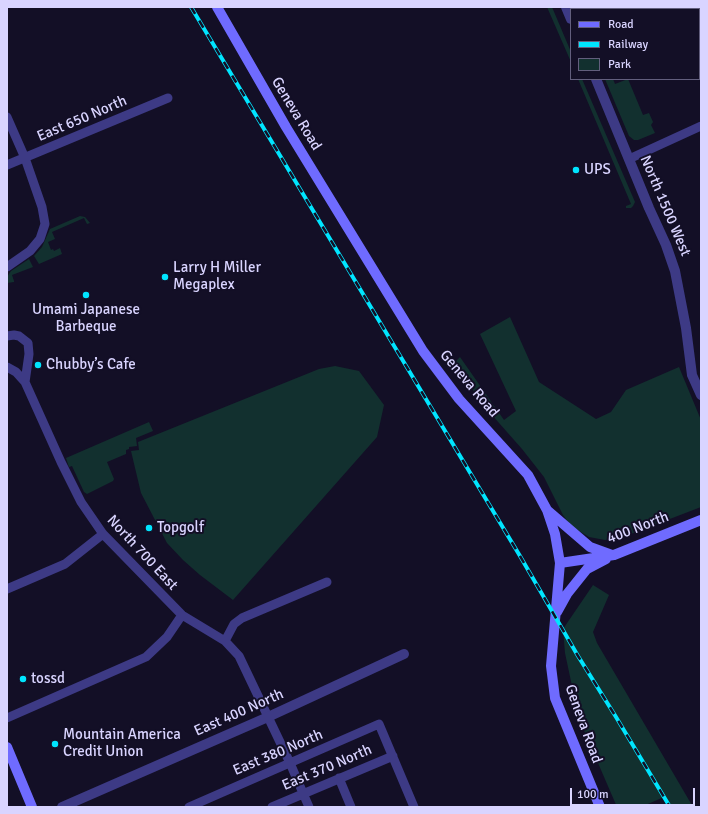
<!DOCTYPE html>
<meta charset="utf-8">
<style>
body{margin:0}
#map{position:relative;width:708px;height:814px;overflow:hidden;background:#130f26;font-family:Signika,sans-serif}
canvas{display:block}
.frame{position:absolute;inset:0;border:8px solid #d9d4ff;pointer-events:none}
.legend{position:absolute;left:570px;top:8px;width:130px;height:72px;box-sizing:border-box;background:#130f26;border:1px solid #625e7d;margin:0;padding:5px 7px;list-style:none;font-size:12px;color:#d9d4ff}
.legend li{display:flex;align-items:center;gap:8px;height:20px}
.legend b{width:20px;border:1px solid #625e7d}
.scale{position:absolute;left:570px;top:788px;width:125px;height:18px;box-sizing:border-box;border:2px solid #d9d4ff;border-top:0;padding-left:5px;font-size:12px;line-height:14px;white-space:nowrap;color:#d9d4ff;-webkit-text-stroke:3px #130f26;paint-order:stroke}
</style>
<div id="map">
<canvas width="708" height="814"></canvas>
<div class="frame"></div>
<ul class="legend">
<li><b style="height:5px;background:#6f6bff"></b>Road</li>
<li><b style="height:5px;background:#00e5ff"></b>Railway</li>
<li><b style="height:11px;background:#12302f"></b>Park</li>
</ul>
<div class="scale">100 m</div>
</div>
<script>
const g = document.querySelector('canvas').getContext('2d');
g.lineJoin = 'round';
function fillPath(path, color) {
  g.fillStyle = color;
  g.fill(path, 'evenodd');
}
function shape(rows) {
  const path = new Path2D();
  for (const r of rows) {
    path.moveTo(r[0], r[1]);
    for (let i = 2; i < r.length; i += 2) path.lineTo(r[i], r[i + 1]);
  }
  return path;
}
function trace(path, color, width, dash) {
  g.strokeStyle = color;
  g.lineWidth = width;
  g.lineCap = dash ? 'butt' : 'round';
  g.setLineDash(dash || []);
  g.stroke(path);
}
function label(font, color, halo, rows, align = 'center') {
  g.font = font + ' Signika,sans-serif';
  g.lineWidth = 4;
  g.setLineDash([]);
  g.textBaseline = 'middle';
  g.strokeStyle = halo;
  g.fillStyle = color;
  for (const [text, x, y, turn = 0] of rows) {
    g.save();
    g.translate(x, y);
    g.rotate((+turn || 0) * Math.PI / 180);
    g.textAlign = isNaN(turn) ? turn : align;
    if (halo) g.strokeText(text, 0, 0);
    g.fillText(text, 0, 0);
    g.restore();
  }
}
const green = shape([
 [547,7,552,7,571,52,571,62],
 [578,79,582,79,635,202,633,206,631,208,626,208,626,206,631,204],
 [605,79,613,79,615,84,628,79,643,115,649,113,653,122,651,125,655,133,638,140,634,140,629,136],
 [80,216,85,217,90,223,87,224,84,218,52,232,55,239,48,242,51,250,53,249,54,251,60,248,62,254,39,264,34,256,42,247,50,229],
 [29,259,33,267,12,275,14,281,14,282,7,283,7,277,11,271],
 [510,317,539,382,596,419,611,412,626,390,679,367,701,420,701,507,623,537,605,540,589,537,571,526,563,515,544,477,522,449,492,415,453,364,460,357,504,420,516,411,480,334],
 [335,366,359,371,384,405,377,437,233,600,200,575,183,560,167,543,141,493,131,451,139,450,138,442,319,369],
 [149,422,153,431,136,438,137,446,129,447,129,449,126,450,126,454,107,462,114,479,113,481,87,494,84,492,72,466,69,467,66,458],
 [593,585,609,595,593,632,597,643,693,807,670,807,664,797,641,807,617,807,579,719,565,653,563,629]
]);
const minor = shape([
 [7,117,25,158,42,207,45,224,40,239,30,251,7,267],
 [629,159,701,126],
 [7,165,168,98],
 [7,336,14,335,19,336,28,343,29,354,25,382],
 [7,367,16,372,25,382,61,462,81,502,103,534,182,615,225,641,239,656,290,763,309,807],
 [7,589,65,564,103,534],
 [225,641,234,624,242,618,327,582],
 [7,718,146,657,167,637,182,615],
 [339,778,351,807],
 [189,807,379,724,414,807],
 [272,807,393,756]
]);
const tertiary = shape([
 [566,7,571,19],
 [596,79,649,208,666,245,675,271,686,328,692,375,701,395],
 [62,807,268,717,404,654]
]);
const secondary = shape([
 [217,7,286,127,423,351,459,399,528,475,547,510,555,534,560,563,551,666,555,698,600,807],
 [547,510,590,547,612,555],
 [560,563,614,555,701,520],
 [557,612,567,594,587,569,606,559],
 [7,747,32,807]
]);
const rail = shape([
 [191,7,520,556,578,656,616,717,670,807]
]);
const markers = [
 [576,170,4,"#00e5ff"],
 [165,277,4,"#00e5ff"],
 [86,295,4,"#00e5ff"],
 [38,365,4,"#00e5ff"],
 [149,528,4,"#00e5ff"],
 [23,679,4,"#00e5ff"],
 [55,744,4,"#00e5ff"]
];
const streetNames = [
 ["Geneva Road",296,114,59],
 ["East 650 North",82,119,-23],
 ["North 1500 West",665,206,67],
 ["Geneva Road",469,384,50],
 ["400 North",638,528,-21],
 ["North 700 East",142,553,47],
 ["East 400 North",239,713,-24],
 ["Geneva Road",583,724,70],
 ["East 380 North",278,753,-23],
 ["East 370 North",327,768,-23]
];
const poiNames = [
 ["UPS",584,170],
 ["Larry H Miller",173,268],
 ["Megaplex",173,285],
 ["Umami Japanese",86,310,"center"],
 ["Barbeque",86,327,"center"],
 ["Chubby’s Cafe",46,365],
 ["Topgolf",157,528],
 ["tossd",31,679],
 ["Mountain America",63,735],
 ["Credit Union",63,752]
];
fillPath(green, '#12302f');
trace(minor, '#3d3a85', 9);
trace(tertiary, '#3d3a85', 10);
trace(secondary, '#6f6bff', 10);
trace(rail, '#00e5ff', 4);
trace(rail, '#130f26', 2.5, [8]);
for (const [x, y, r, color] of markers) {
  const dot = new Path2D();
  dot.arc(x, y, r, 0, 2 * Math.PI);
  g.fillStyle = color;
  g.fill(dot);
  trace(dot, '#130f26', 1.5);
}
label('15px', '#d9d4ff', '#130f26', streetNames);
label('15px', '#d9d4ff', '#130f26', poiNames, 'left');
</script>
